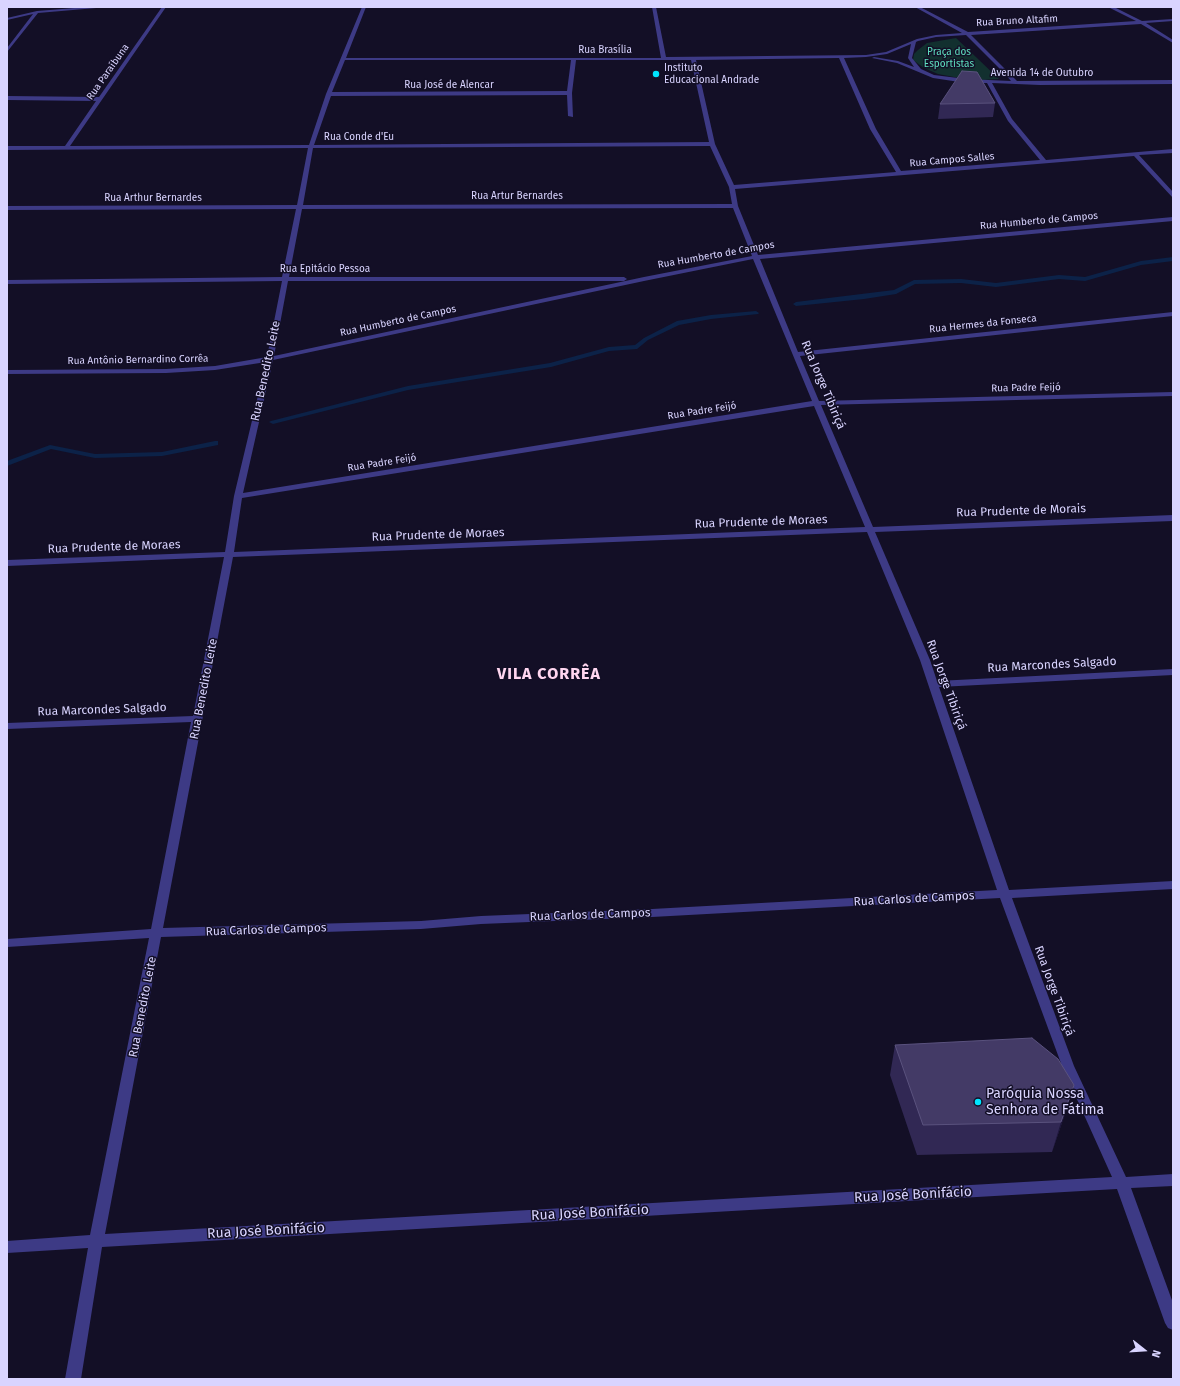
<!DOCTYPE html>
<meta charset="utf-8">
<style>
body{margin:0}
#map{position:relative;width:1180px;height:1386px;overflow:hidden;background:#130f26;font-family:"Fira Sans",sans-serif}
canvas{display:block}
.frame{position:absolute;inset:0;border:8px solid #d9d4ff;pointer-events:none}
.north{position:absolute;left:1124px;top:1330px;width:40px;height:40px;-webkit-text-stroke:3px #130f26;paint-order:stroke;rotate:107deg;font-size:11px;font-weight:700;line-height:16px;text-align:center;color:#d9d4ff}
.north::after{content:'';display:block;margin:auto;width:14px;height:18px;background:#d9d4ff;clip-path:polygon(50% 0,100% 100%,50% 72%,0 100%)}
</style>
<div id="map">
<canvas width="1180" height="1386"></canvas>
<div class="frame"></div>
<div class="north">N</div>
</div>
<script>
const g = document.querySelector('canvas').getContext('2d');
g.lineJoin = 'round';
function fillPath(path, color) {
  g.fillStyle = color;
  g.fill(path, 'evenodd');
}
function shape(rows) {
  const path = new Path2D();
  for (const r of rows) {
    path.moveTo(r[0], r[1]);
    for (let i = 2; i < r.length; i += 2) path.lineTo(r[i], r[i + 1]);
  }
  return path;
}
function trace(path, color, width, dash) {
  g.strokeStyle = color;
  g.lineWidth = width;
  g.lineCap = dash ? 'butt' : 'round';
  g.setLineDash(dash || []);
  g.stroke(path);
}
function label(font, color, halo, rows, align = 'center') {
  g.font = font + ' "Fira Sans",sans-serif';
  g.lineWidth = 3;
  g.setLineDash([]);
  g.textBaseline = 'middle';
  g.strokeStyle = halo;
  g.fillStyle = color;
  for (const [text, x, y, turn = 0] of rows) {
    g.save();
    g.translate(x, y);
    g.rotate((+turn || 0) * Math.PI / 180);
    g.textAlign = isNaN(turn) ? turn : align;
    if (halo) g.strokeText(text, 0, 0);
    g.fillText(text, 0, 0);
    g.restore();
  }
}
const green = shape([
 [956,38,999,79,981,80,959,78,938,74,924,68,913,60,914,54,918,50,927,43]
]);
const stream = shape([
 [1173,257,1173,261,1141,265,1085,281,1059,279,996,287,961,283,915,284,896,294,864,299,796,306,793,304,796,302,894,290,914,280,961,279,996,283,1059,275,1085,277,1141,261,1173,257],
 [756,311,759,313,758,314,711,319,679,325,648,340,637,349,609,351,551,367,408,390,273,424,269,422,271,421,408,386,550,363,609,347,635,345,644,338,677,321,711,315,756,311],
 [215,441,218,441,218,445,162,456,95,458,51,449,7,466,7,461,50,445,95,454,162,452,215,441]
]);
const street = shape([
 [87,7,108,7,38,13,7,52,7,48,33,14,7,20,7,18,37,11,87,7],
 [162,7,166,7,70,146,309,145,326,94,362,7,366,7,346,58,661,58,652,7,656,7,666,57,866,55,886,52,917,39,936,35,962,33,915,7,920,7,968,32,1136,21,1108,7,1114,7,1142,21,1173,19,1173,21,1146,23,1173,40,1173,43,1141,24,971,35,1017,81,1173,80,1173,84,1040,85,992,83,1012,119,1046,160,1173,149,1173,153,1139,155,1173,192,1173,198,1134,156,735,189,738,206,758,255,1173,217,1173,221,760,259,798,352,1173,312,1173,316,800,356,819,401,1173,392,1173,396,821,405,873,527,1173,515,1173,521,875,532,930,660,937,681,1173,669,1173,675,939,687,1009,890,1173,881,1173,889,1012,898,1074,1066,1126,1177,1173,1174,1173,1186,1131,1188,1173,1303,1173,1330,1168,1328,1165,1323,1117,1189,102,1247,81,1379,65,1379,88,1248,7,1253,7,1241,90,1235,149,938,7,947,7,939,151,929,191,722,7,729,7,723,193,716,224,557,7,566,7,560,225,552,234,496,266,362,215,370,166,373,7,374,7,370,166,369,215,366,267,357,282,281,7,284,7,280,282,277,296,209,7,210,7,206,297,205,308,148,7,150,7,146,65,146,96,101,7,100,7,96,99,97,162,7],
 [966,35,1005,74,1011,81,966,79,934,75,921,69,912,58,916,42,918,41,936,37,966,35],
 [911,44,908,58,914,67,898,61,874,57,872,58,897,63,933,78,966,83,987,83,1008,121,1040,160,901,171,876,129,844,58,866,57,887,54,911,44],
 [839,58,870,129,896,172,734,185,715,144,696,60,839,58],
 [345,60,571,60,567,91,332,92,345,60],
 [576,60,691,60,709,142,314,145,331,96,567,95,568,116,573,117,572,93,576,60],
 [710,146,729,187,732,204,303,205,313,148,710,146],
 [733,208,752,256,644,277,274,356,288,281,624,281,627,279,624,277,289,277,302,209,733,208],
 [753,259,812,401,243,493,273,360,644,281,753,259],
 [814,406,865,527,234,552,242,498,814,406],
 [867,532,920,660,997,890,652,909,481,916,421,921,163,928,233,557,867,532],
 [1000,898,1062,1066,1112,1177,105,1234,161,937,421,929,481,924,652,917,1000,898]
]);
const wall = shape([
 [995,103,993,117,938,119,940,104],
 [895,1045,1074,1085,1065,1114,1052,1152,917,1155,890,1075]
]);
const shadedWall = shape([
 [1074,1085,1065,1114,1052,1152,1061,1122]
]);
const building = shape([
 [962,71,977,72,995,103,940,104,962,71],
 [1032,1038,1058,1059,1074,1085,1061,1122,923,1125,895,1045,1032,1038]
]);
const markers = [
 [656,74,4,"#00e5ff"],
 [978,1102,4,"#00e5ff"]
];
const farStreetnames = [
 ["Rua Bruno Altafim",1017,21,-3],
 ["Rua Brasília",605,50],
 ["Rua Paraíbuna",108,72,-55],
 ["Avenida 14 de Outubro",1042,73],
 ["Rua José de Alencar",449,85],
 ["Rua Conde d'Eu",359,137],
 ["Rua Campos Salles",952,160,-5],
 ["Rua Artur Bernardes",517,196],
 ["Rua Arthur Bernardes",153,198],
 ["Rua Humberto de Campos",1039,221,-5],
 ["Rua Humberto de Campos",716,255,-10],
 ["Rua Epitácio Pessoa",325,269],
 ["Rua Humberto de Campos",398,321,-12],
 ["Rua Hermes da Fonseca",983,324,-6],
 ["Rua Antônio Bernardino Corrêa",138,360,-1],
 ["Rua Padre Feijó",1026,388,-1],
 ["Rua Padre Feijó",702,411,-9],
 ["Rua Padre Feijó",382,463,-9]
];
const farParknames = [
 ["Praça dos",949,52],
 ["Esportistas",949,64]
];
const farPoinames = [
 ["Instituto",664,68],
 ["Educacional Andrade",664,80]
];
const streetNames = [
 ["Rua Benedito Leite",266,371,-78],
 ["Rua Jorge Tibiriçá",823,385,67],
 ["Rua Prudente de Morais",1021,511,-2],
 ["Rua Prudente de Moraes",761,522,-2],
 ["Rua Prudente de Moraes",438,535,-2],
 ["Rua Prudente de Moraes",114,547,-2],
 ["Rua Marcondes Salgado",1052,665,-3],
 ["Rua Jorge Tibiriçá",946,685,70],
 ["Rua Benedito Leite",204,689,-79],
 ["Rua Marcondes Salgado",102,710,-2],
 ["Rua Carlos de Campos",914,899,-3],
 ["Rua Carlos de Campos",590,915,-2],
 ["Rua Carlos de Campos",266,930,-2],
 ["Rua Jorge Tibiriçá",1054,991,70],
 ["Rua Benedito Leite",143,1007,-79]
];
const nearPoinames = [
 ["Paróquia Nossa",986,1094],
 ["Senhora de Fátima",986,1110]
];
const nearStreetnames = [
 ["Rua José Bonifácio",913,1195,-3],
 ["Rua José Bonifácio",590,1213,-3],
 ["Rua José Bonifácio",266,1231,-3]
];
const districtNames = [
 ["VILA CORRÊA",549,675]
];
fillPath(green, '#12302f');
fillPath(stream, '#0c2248');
fillPath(street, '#3d3a85');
fillPath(wall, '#312854');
fillPath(shadedWall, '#1d163a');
fillPath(building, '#433a66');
trace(building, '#5a527e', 1);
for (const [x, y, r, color] of markers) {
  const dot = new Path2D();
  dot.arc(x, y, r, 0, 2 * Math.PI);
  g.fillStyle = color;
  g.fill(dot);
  trace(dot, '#130f26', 1.5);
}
label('10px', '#d9d4ff', '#130f26', farStreetnames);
label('10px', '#5fe0c0', '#130f26', farParknames);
label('10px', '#d9d4ff', '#130f26', farPoinames, 'left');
label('12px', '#d9d4ff', '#130f26', streetNames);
label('14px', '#d9d4ff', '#130f26', nearPoinames, 'left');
label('14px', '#d9d4ff', '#130f26', nearStreetnames);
g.letterSpacing = '1px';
label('bold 16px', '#ffd6f0', '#130f26', districtNames);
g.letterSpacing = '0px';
</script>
